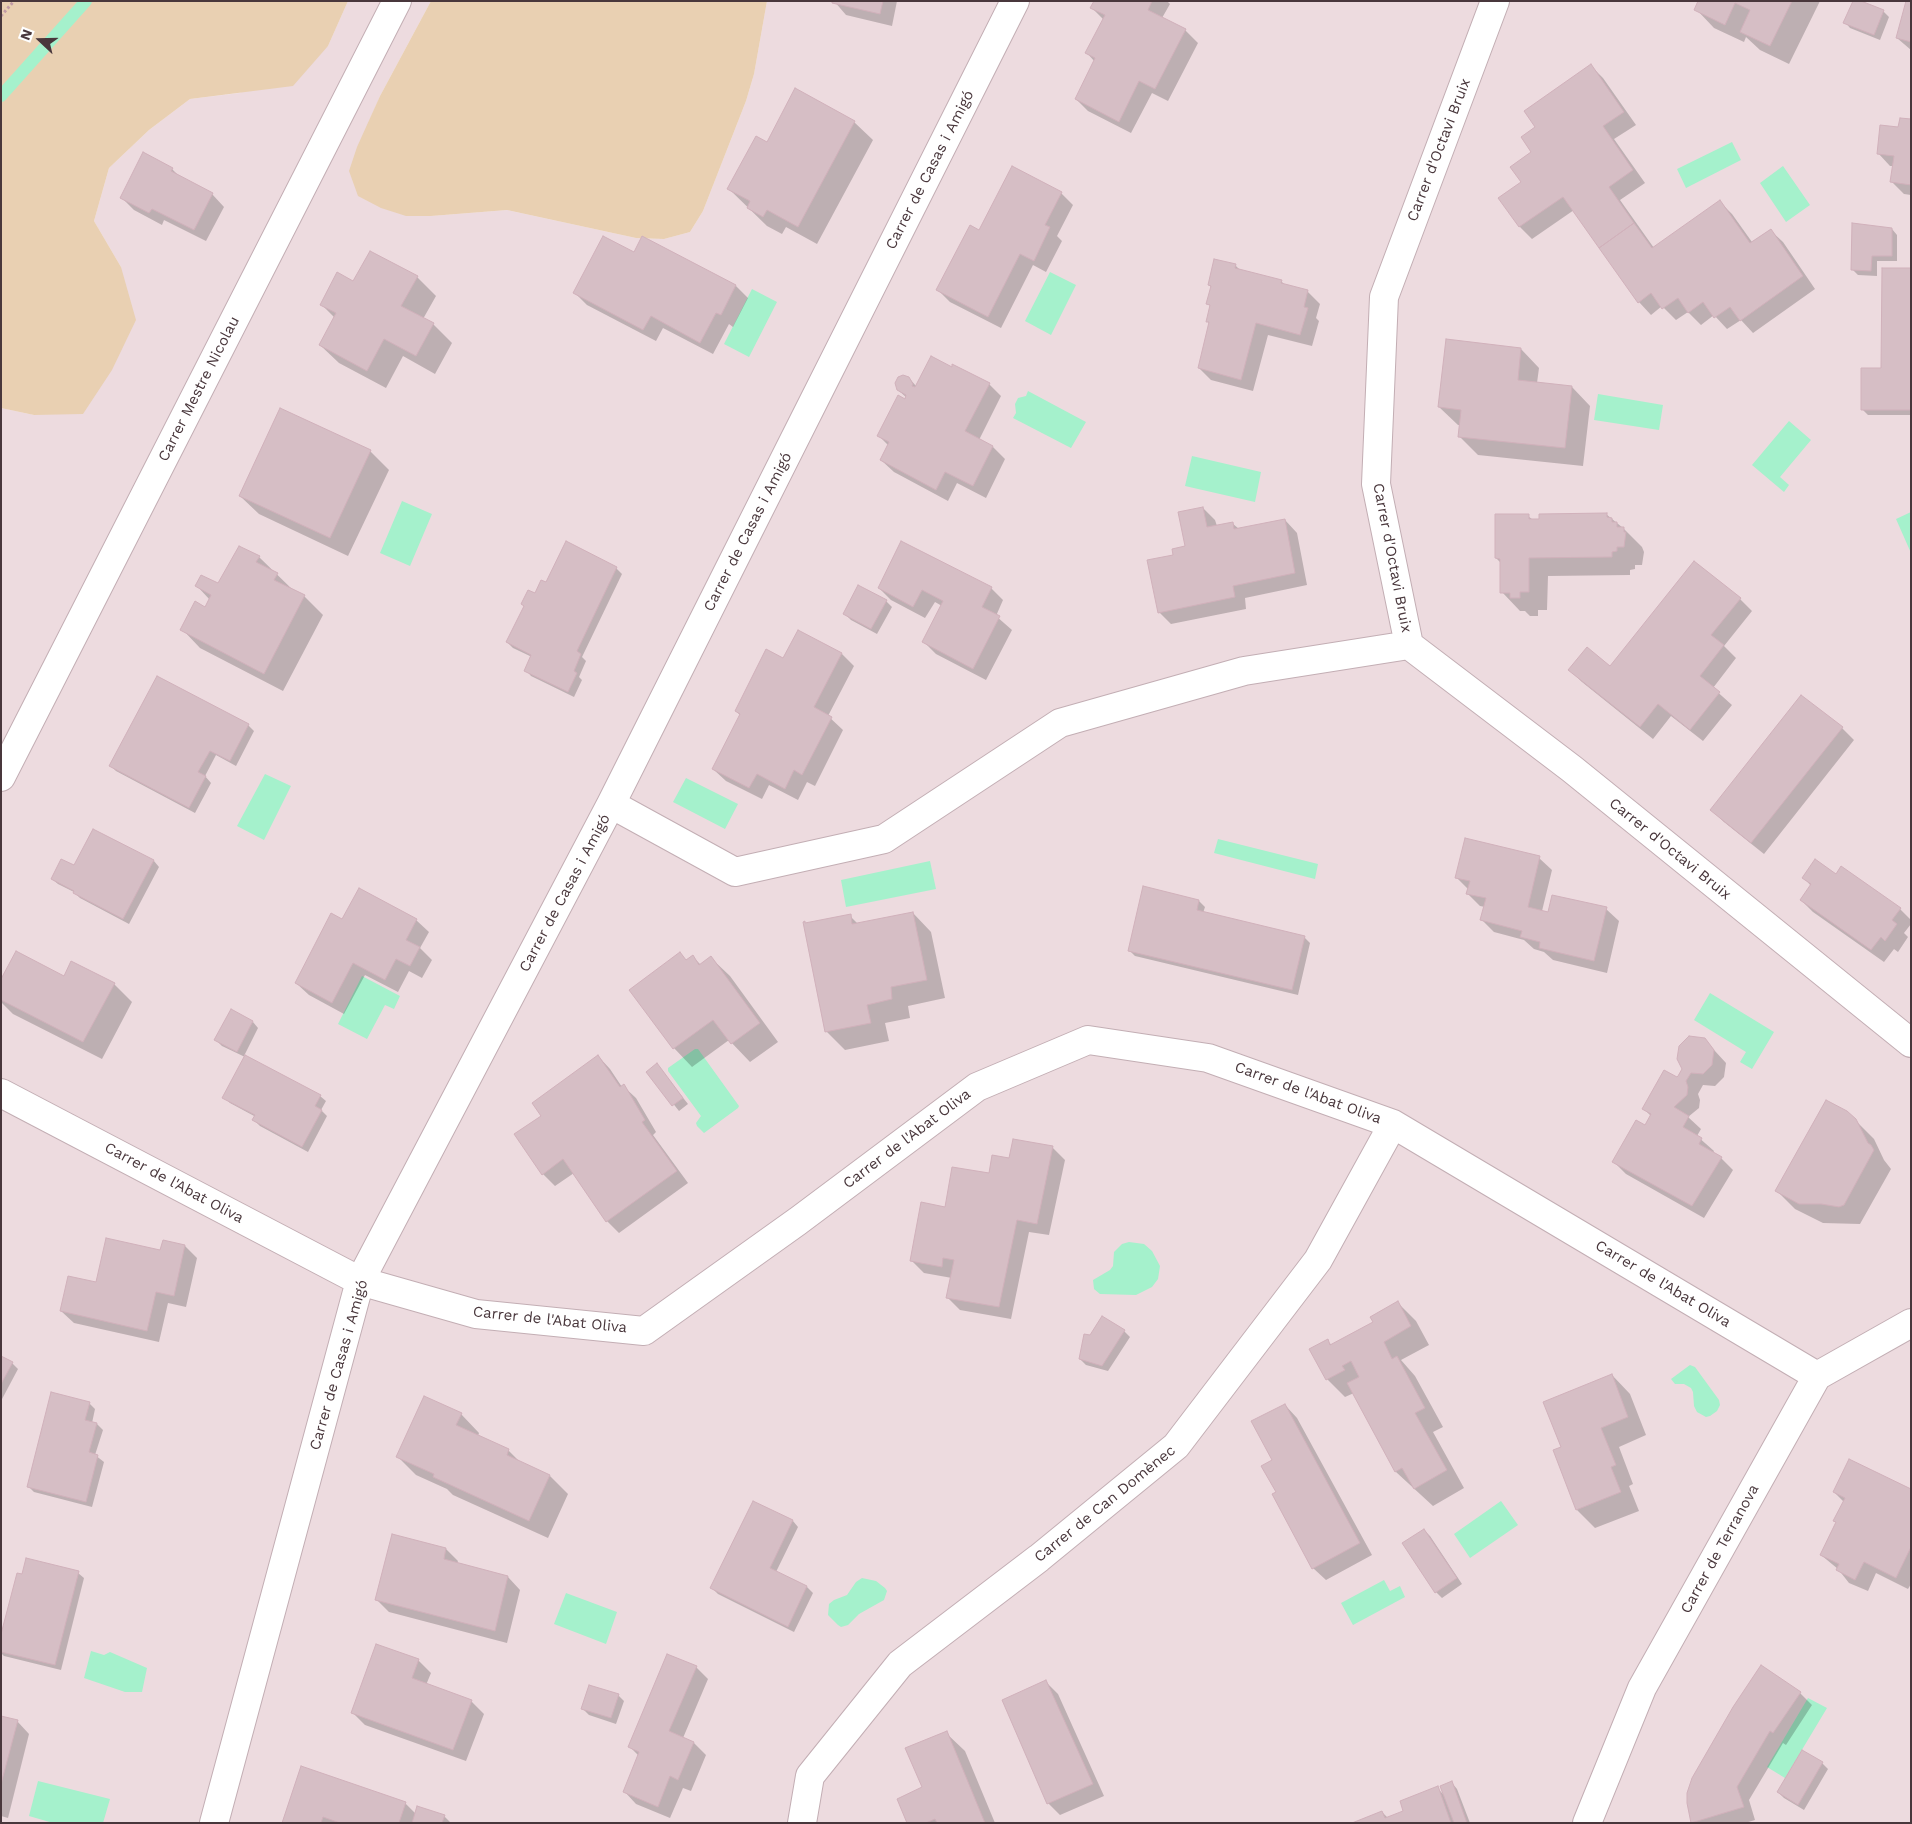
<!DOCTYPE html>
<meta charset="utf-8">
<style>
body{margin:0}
#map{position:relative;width:1912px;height:1824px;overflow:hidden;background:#f5e9eb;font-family:"Work Sans",sans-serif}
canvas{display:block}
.frame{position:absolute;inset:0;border:2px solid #49373c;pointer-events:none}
.north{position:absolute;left:15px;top:15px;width:50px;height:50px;-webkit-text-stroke:4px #fff;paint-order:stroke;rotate:291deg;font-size:14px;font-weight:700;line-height:20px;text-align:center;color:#49373c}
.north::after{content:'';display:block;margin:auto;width:18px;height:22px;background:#49373c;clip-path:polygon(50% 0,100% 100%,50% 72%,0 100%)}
</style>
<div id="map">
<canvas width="1912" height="1824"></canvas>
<div class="frame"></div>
<div class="north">N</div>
</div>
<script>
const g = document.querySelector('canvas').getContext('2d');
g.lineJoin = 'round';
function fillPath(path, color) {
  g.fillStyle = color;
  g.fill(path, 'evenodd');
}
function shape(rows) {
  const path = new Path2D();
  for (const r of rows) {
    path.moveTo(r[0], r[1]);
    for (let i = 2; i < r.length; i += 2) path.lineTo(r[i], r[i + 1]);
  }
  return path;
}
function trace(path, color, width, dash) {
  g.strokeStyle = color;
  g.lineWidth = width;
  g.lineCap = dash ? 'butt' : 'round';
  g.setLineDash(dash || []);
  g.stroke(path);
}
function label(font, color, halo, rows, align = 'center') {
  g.font = font + ' "Work Sans",sans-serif';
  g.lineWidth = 4;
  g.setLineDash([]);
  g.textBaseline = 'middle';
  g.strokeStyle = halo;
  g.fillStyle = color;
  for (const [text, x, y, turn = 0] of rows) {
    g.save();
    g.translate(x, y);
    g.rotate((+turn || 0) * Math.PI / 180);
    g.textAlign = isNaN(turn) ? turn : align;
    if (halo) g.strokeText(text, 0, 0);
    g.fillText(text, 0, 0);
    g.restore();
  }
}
const residential = shape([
 [348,1,431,1,380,96,369,122,431,216,507,210,636,238,664,239,690,232,703,211,746,101,754,74,767,1,1911,1,1911,1823,1,1823,1,408,34,415,121,267,94,221,109,168,149,130,190,99,240,93,328,46]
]);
const green = shape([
 [1,1,348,1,328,46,293,86,190,99,149,130,109,168,94,221,121,267,136,320,112,370,83,414,34,415,1,408],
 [431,1,767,1,754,74,746,101,703,211,690,232,664,239,636,238,507,210,431,216,406,216,381,208,358,196,349,171,357,147,380,96]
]);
const water = shape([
 [1732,142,1741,160,1686,188,1677,169],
 [1783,166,1810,205,1786,222,1760,183],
 [1050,272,1076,285,1051,335,1025,321],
 [752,289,777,302,749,357,724,344],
 [1028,391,1086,422,1071,448,1013,418,1016,413,1015,404,1018,398,1026,396],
 [1598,394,1663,405,1659,430,1594,420],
 [1789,421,1811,440,1780,477,1789,485,1784,492,1752,465],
 [1192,456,1261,472,1255,502,1185,486],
 [402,501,432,514,410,566,380,553],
 [1911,512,1911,553,1896,519],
 [265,774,291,786,264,840,237,826],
 [686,778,738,804,725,829,673,802],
 [1218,839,1318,864,1315,879,1214,853],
 [930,861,936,889,846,907,841,880],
 [362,976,400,996,394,1009,385,1005,367,1039,338,1024],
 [1710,993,1774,1032,1752,1069,1740,1062,1746,1052,1694,1020],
 [695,1049,698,1049,739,1106,738,1108,704,1133,697,1126,696,1123,701,1116,668,1071,668,1068],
 [1129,1242,1144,1244,1152,1251,1160,1266,1158,1279,1152,1287,1136,1295,1100,1294,1094,1289,1093,1280,1110,1270,1113,1266,1114,1252,1122,1244],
 [1690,1365,1695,1367,1719,1400,1720,1405,1717,1411,1710,1416,1706,1417,1697,1412,1694,1406,1693,1392,1691,1388,1684,1384,1675,1384,1671,1379],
 [1501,1501,1518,1525,1470,1558,1454,1534],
 [862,1578,876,1581,885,1588,887,1591,884,1600,859,1614,848,1625,841,1627,838,1625,828,1615,829,1604,834,1600,847,1595,856,1582],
 [1384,1580,1390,1591,1400,1586,1405,1597,1353,1625,1341,1603],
 [566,1593,617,1612,606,1644,554,1624],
 [91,1651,104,1655,110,1652,147,1668,142,1692,125,1692,84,1678],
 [1808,1698,1827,1708,1785,1778,1767,1767],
 [38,1781,110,1799,103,1823,53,1823,29,1816]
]);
const shadow = shape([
 [834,1,897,1,892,26,846,15],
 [1095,1,1167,1,1170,4,1162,18,1185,30,1198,43,1168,101,1152,93,1131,133,1088,111,1076,99,1095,62,1087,53,1104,20,1092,8],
 [1700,1,1820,1,1789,64,1760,50,1746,37,1744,42,1714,28,1696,9],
 [1911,1,1911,50,1897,38],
 [1883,11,1889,17,1880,40,1850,28,1845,22],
 [1591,66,1603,78,1636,125,1614,139,1645,183,1620,200,1654,248,1720,202,1732,214,1752,242,1770,230,1783,242,1815,289,1753,333,1741,320,1727,329,1714,315,1701,325,1688,312,1676,320,1662,306,1651,315,1639,302,1574,210,1532,239,1520,227,1522,182,1533,152,1537,127],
 [1911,120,1911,195,1904,194,1892,182,1894,166,1890,166,1878,153,1900,129],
 [854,122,873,140,817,244,786,227,782,234,767,226,729,189,767,143],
 [172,169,182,179,212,194,224,207,206,241,164,220,162,225,134,210,121,197],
 [1061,193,1073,205,1057,236,1062,241,1046,272,1033,265,1001,328,950,302,938,290,979,231],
 [1892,229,1897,235,1897,261,1877,261,1877,276,1858,275,1852,269],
 [642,238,736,286,748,298,733,327,729,324,713,354,663,328,656,341,587,305,574,292,634,254],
 [1235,265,1240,270,1281,281,1286,286,1307,291,1320,304,1316,318,1319,321,1312,346,1268,335,1253,391,1211,380,1199,368,1210,324,1207,321,1211,307,1208,303,1212,288,1209,285],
 [1911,269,1911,415,1868,415,1862,409,1882,369],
 [417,277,436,296,423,319,433,324,452,343,435,374,403,356,386,388,339,363,320,345,335,318,321,304,354,282],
 [1521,349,1539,368,1537,383,1572,387,1590,406,1583,466,1478,455,1459,436,1461,425,1458,425,1439,407],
 [952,368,989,384,1001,396,979,440,993,447,1005,459,986,498,957,483,948,501,894,472,881,460,889,446,879,436,907,398,898,390,909,378,916,386],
 [370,451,389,470,348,556,259,514,240,496],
 [1203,508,1215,520,1217,526,1232,523,1239,529,1285,520,1297,533,1307,585,1245,598,1246,609,1171,624,1159,612,1175,556,1186,547],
 [1606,514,1623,528,1642,547,1644,552,1642,565,1635,565,1635,569,1630,570,1630,575,1548,576,1547,610,1538,610,1538,616,1530,616,1525,611,1520,611,1502,592,1501,563,1496,558,1528,516,1533,520],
 [259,557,295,592,304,596,323,615,283,691,200,648,182,629,206,608,210,600,197,586,219,585],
 [616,568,622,574,582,657,586,661,579,677,582,680,574,697,531,676,526,670,532,657,513,648,507,642,536,595,547,584],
 [879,588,991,588,1003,600,996,616,1012,630,986,680,936,654,924,642,942,606,935,602,925,618,891,600],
 [1740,599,1752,611,1724,646,1736,658,1713,688,1732,705,1703,741,1671,716,1653,739,1582,682,1570,670,1610,668],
 [886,601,892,607,877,634,851,620,845,614],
 [798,632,842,654,854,666,828,716,843,730,815,786,807,782,798,800,769,785,762,799,726,781,713,769,741,716,736,711,784,660],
 [248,725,254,731,236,766,216,755,205,776,211,783,195,813,116,771,110,765],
 [1842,728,1854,740,1764,854,1724,822,1712,810],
 [93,830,154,861,159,867,129,924,80,898,74,892,58,884,52,879,74,867],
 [1539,858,1552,870,1542,911,1549,913,1606,909,1619,921,1607,973,1553,960,1544,952,1534,949,1524,940,1494,932,1482,920,1485,907,1480,906,1468,894,1469,890,1456,877],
 [1836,876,1900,909,1911,920,1911,924,1904,933,1908,937,1898,952,1894,949,1884,962,1813,912,1801,900,1811,886,1804,878],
 [1199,901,1205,907,1203,913,1304,937,1310,943,1298,995,1135,956,1129,950],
 [913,913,931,932,945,998,908,1006,910,1018,885,1023,889,1041,845,1050,826,1031,850,916,858,924],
 [416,920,429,932,420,948,432,960,422,978,409,971,398,992,365,975,344,1014,309,995,296,983,343,921],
 [693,957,701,965,711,958,730,976,778,1042,750,1062,729,1040,692,1067,674,1048,687,961],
 [65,977,114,984,132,1002,102,1059,13,1014,1,1002,1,982],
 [253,1022,258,1028,244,1056,320,1096,326,1101,321,1110,327,1116,308,1152,260,1126,254,1120,256,1117,230,1103,224,1097,245,1057,222,1046,216,1040],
 [1704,1039,1726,1063,1724,1077,1715,1086,1703,1085,1698,1094,1700,1100,1699,1108,1688,1117,1701,1129,1697,1136,1714,1151,1713,1153,1721,1158,1733,1170,1704,1218,1626,1174,1614,1162,1645,1127,1651,1116,1644,1109,1677,1079],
 [598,1056,610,1069,622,1087,623,1086,636,1098,656,1132,653,1135,688,1183,619,1233,607,1221,574,1173,555,1186,543,1174],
 [657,1065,688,1104,679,1111,648,1072],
 [1855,1120,1874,1139,1884,1160,1891,1169,1860,1224,1823,1223,1795,1209,1776,1190],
 [1052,1147,1065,1160,1049,1235,1029,1232,1011,1319,960,1310,948,1298,952,1278,924,1273,912,1261,946,1208,1010,1160],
 [164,1241,185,1246,197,1258,186,1307,168,1303,159,1342,74,1323,61,1311,97,1283,161,1252],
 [1397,1302,1416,1321,1429,1345,1401,1360,1415,1376,1443,1427,1433,1432,1464,1488,1433,1506,1396,1472,1354,1393,1345,1397,1327,1379,1327,1341,1332,1345,1374,1323],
 [1103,1318,1124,1331,1130,1337,1108,1371,1086,1365,1080,1359],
 [1,1357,12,1363,18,1369,1,1401],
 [1612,1375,1630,1394,1646,1435,1619,1447,1633,1484,1629,1486,1639,1511,1595,1528,1577,1510,1562,1448],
 [89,1403,95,1409,92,1423,97,1424,103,1430,95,1455,104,1462,92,1507,34,1492,28,1486],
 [1285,1405,1297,1418,1372,1555,1326,1580,1313,1568,1278,1493],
 [461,1414,479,1433,478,1436,508,1450,521,1463,550,1476,568,1494,548,1538,453,1495,447,1489,416,1475,397,1456],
 [1911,1491,1911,1584,1908,1589,1876,1573,1868,1591,1849,1583,1838,1569,1821,1555,1837,1523,1844,1502,1834,1492],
 [754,1503,793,1521,798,1527,776,1572,807,1587,813,1593,794,1632,718,1594,712,1588],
 [1424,1530,1430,1536,1462,1584,1442,1598,1436,1592],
 [446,1549,458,1561,457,1564,508,1577,520,1590,507,1643,389,1612,377,1600],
 [78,1573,84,1578,61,1670,4,1656,1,1653,1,1639],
 [418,1660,431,1673,426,1685,472,1702,484,1714,466,1761,365,1725,352,1712],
 [696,1667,708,1679,683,1738,694,1743,706,1755,691,1791,683,1788,670,1818,636,1804,624,1791,639,1756,630,1747],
 [1046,1682,1058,1694,1104,1796,1060,1815,1048,1803],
 [1800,1693,1812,1705,1786,1745,1783,1743,1749,1800,1755,1820,1745,1823,1693,1823,1690,1813],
 [618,1695,624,1701,616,1724,589,1715,583,1709],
 [1,1717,17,1721,29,1734,8,1818,1,1816],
 [946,1733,965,1751,995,1823,909,1823],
 [1802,1752,1822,1763,1828,1769,1804,1810,1784,1798,1778,1792],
 [1452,1783,1457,1789,1470,1823,1354,1823,1382,1812,1388,1818,1405,1812,1437,1788,1445,1796],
 [405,1803,416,1814,444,1816,451,1823,283,1823]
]);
const stream = shape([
 [1,96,86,1]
]);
const building = shape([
 [832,1,883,1,880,14,832,3,832,1],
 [1094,1,1152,1,1148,10,1186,29,1155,89,1139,81,1119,122,1075,99,1095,58,1085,53,1105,15,1090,8,1094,1],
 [1698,1,1792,1,1770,46,1740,32,1750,10,1735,3,1725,25,1694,10,1698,1],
 [1853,1,1861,1,1884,10,1874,35,1843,23,1853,1],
 [1906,1,1911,1,1911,42,1896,38,1906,1],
 [1591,64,1624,112,1603,126,1633,170,1609,187,1634,223,1599,248,1563,197,1519,227,1498,198,1521,182,1510,167,1531,152,1521,137,1535,127,1524,111,1591,64],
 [795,88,855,121,798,227,767,210,763,217,747,208,750,201,727,189,756,136,767,142,795,88],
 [1900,118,1911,119,1911,185,1890,182,1894,156,1877,154,1880,125,1898,127,1900,118],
 [143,152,173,168,171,171,213,193,194,230,152,209,149,213,120,198,143,152],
 [1012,166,1062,192,1045,225,1050,227,1034,261,1020,254,988,317,936,290,970,225,979,230,1012,166],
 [1720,200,1750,243,1771,229,1803,276,1740,321,1730,307,1714,318,1703,302,1688,313,1678,298,1662,309,1651,293,1638,303,1599,248,1634,223,1652,248,1720,200],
 [1852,223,1892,228,1892,256,1872,256,1871,271,1851,270,1852,223],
 [603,236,634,252,642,236,736,285,721,315,716,313,700,343,651,316,643,330,573,293,603,236],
 [370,251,418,276,401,306,434,323,416,356,384,339,367,371,319,345,336,313,320,305,337,272,353,281,370,251],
 [1214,259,1236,264,1235,268,1282,280,1281,283,1308,290,1304,307,1308,308,1300,335,1256,323,1241,380,1198,368,1209,322,1206,322,1210,305,1206,304,1211,286,1208,285,1214,259],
 [1882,268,1911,268,1911,410,1861,410,1861,368,1881,368,1882,268],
 [1446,339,1521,348,1518,380,1572,386,1565,448,1458,437,1461,410,1438,407,1446,339],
 [931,356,952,367,952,364,990,383,965,431,993,446,973,486,945,472,936,490,880,460,889,442,877,436,898,395,905,399,906,395,897,390,895,383,898,377,903,375,909,377,913,384,912,386,915,387,931,356],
 [280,408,371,450,330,538,239,496,280,408],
 [1203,507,1207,527,1233,522,1234,529,1285,519,1295,573,1233,586,1235,597,1158,613,1147,560,1173,555,1172,549,1185,546,1178,512,1203,507],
 [1607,513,1607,517,1612,518,1612,522,1617,522,1617,527,1624,527,1624,532,1626,532,1624,547,1617,547,1617,551,1612,552,1612,557,1529,558,1529,592,1520,592,1520,598,1510,598,1510,593,1500,593,1500,559,1495,558,1495,514,1529,514,1529,519,1539,519,1539,514,1607,513],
 [566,541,617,567,577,651,581,654,574,671,577,673,568,692,524,671,531,655,506,642,524,606,521,604,528,590,535,593,541,580,546,582,566,541],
 [901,541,992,587,982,607,1000,616,973,669,922,642,943,601,922,590,913,607,878,588,901,541],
 [239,546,260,556,256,562,278,573,274,580,305,595,264,674,180,630,195,601,205,607,211,595,195,586,201,575,218,583,239,546],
 [1694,561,1741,598,1711,635,1724,645,1700,676,1720,692,1690,730,1658,704,1640,727,1568,670,1587,647,1610,666,1694,561],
 [858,585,887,600,871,629,843,614,858,585],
 [798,630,842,653,814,707,832,717,802,775,794,770,785,789,757,774,749,788,712,769,740,714,735,711,766,649,783,658,798,630],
 [157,676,249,724,230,761,210,751,198,772,206,776,189,808,109,766,157,676],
 [1801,695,1843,727,1751,843,1710,810,1801,695],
 [93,829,154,860,123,919,73,893,74,891,51,879,61,859,74,865,93,829],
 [1465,838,1540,856,1528,907,1548,912,1552,895,1607,907,1594,961,1539,948,1540,942,1520,937,1522,931,1480,920,1486,898,1466,894,1470,881,1455,878,1465,838],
 [1815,859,1836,874,1841,866,1901,908,1892,920,1897,924,1885,941,1881,937,1871,950,1800,900,1811,884,1802,878,1815,859],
 [1143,886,1199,900,1197,910,1305,936,1292,990,1128,951,1143,886],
 [359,888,417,919,406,940,420,947,410,966,396,959,385,980,353,963,332,1003,295,983,331,913,342,919,359,888],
 [913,912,927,980,891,987,892,999,867,1005,871,1023,825,1032,803,922,805,921,805,923,851,914,852,924,913,912],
 [16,951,64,976,71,961,115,983,83,1042,1,1000,1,979,16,951],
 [680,952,686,960,693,955,699,965,711,956,760,1023,731,1044,713,1020,673,1049,629,990,680,952],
 [231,1009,253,1021,237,1052,214,1040,231,1009],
 [1689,1036,1705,1038,1714,1050,1712,1065,1703,1074,1691,1073,1686,1081,1688,1087,1687,1095,1674,1107,1689,1116,1683,1127,1702,1138,1699,1144,1722,1157,1692,1206,1612,1162,1636,1120,1645,1125,1651,1114,1642,1109,1664,1070,1677,1077,1678,1076,1682,1069,1677,1059,1679,1046,1689,1036],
 [245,1055,321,1095,315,1106,322,1110,302,1147,252,1120,255,1115,222,1098,245,1055],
 [598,1055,620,1087,624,1084,645,1120,642,1122,677,1171,606,1222,563,1159,542,1175,514,1134,541,1116,532,1103,598,1055],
 [657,1063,683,1098,672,1106,646,1072,657,1063],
 [1826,1100,1847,1111,1856,1119,1868,1143,1871,1145,1874,1150,1844,1205,1839,1207,1821,1204,1799,1204,1775,1191,1826,1100],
 [1013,1139,1053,1146,1037,1224,1017,1220,999,1307,946,1298,954,1260,943,1258,942,1267,910,1261,921,1202,945,1207,952,1167,989,1173,992,1155,1009,1158,1013,1139],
 [106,1238,160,1250,163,1240,185,1245,174,1296,156,1292,147,1331,60,1311,68,1276,96,1282,106,1238],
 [1398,1301,1411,1326,1384,1342,1392,1359,1397,1356,1425,1408,1415,1413,1447,1470,1414,1489,1402,1468,1395,1472,1347,1383,1359,1377,1351,1361,1342,1366,1345,1370,1326,1380,1309,1349,1328,1339,1330,1345,1373,1322,1370,1317,1398,1301],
 [1102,1316,1125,1330,1102,1366,1079,1359,1084,1334,1090,1335,1102,1316],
 [1,1356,13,1362,1,1384,1,1356],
 [1612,1374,1628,1417,1601,1428,1616,1465,1611,1467,1621,1492,1576,1510,1553,1450,1561,1447,1543,1402,1612,1374],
 [51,1392,90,1402,85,1420,97,1423,89,1452,98,1455,86,1502,27,1487,51,1392],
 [424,1396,462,1413,456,1425,509,1449,507,1455,550,1475,529,1521,433,1477,434,1474,396,1457,424,1396],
 [1285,1404,1360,1543,1312,1569,1272,1494,1276,1492,1261,1466,1272,1460,1251,1421,1285,1404],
 [1849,1459,1911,1489,1911,1547,1896,1578,1864,1562,1855,1580,1836,1570,1839,1564,1820,1555,1836,1522,1833,1521,1845,1498,1833,1492,1849,1459],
 [753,1501,793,1520,770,1568,807,1586,788,1627,710,1588,753,1501],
 [1424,1529,1457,1578,1435,1593,1402,1543,1424,1529],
 [392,1534,446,1548,444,1559,508,1576,495,1631,375,1600,392,1534],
 [26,1558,79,1571,55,1665,1,1652,1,1634,17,1573,22,1574,26,1558],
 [376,1644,419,1659,412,1678,472,1700,453,1750,351,1713,376,1644],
 [667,1654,697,1666,669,1731,694,1742,678,1780,670,1776,658,1807,623,1792,639,1752,628,1747,667,1654],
 [1761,1665,1801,1692,1773,1733,1770,1731,1737,1787,1744,1807,1691,1823,1687,1803,1687,1793,1692,1778,1733,1707,1761,1665],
 [1046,1680,1093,1784,1047,1804,1002,1700,1046,1680],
 [589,1685,619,1694,611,1718,581,1709,589,1685],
 [1,1716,18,1720,1,1784,1,1716],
 [947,1731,985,1823,937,1823,935,1819,926,1823,907,1823,897,1799,922,1787,905,1748,947,1731],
 [1802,1750,1823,1762,1798,1805,1777,1792,1802,1750],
 [301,1766,406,1802,399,1823,340,1823,323,1817,321,1823,282,1823,301,1766],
 [1452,1781,1467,1823,1454,1823,1440,1786,1452,1781],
 [1438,1786,1451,1823,1352,1823,1382,1811,1385,1818,1403,1811,1400,1801,1438,1786],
 [417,1806,445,1815,442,1823,412,1823,417,1806]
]);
const path = shape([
 [1,16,14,1]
]);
const minor = shape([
 [1495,1,1384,297,1376,484,1409,645,1572,769,1911,1043],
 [1,777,397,1],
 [611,804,735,872,884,839,1060,723,1244,671,1409,645],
 [1,1093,360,1281,476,1314,644,1331,798,1221,977,1087,1088,1040,1208,1058,1393,1124,1817,1376],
 [214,1823,360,1281,611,804,1015,1],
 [802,1823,810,1776,900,1664,1039,1558,1176,1446,1318,1260,1393,1124],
 [1587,1823,1642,1688,1817,1376,1911,1323]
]);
const streetNames = [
 ["Carrer d'Octavi Bruix",1439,150,-69],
 ["Carrer de Casas i Amigó",930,170,-63],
 ["Carrer Mestre Nicolau",199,389,-63],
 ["Carrer de Casas i Amigó",748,532,-63],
 ["Carrer d'Octavi Bruix",1392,558,79],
 ["Carrer d'Octavi Bruix",1670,849,39],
 ["Carrer de Casas i Amigó",565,893,-62],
 ["Carrer de l'Abat Oliva",1308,1093,20],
 ["Carrer de l'Abat Oliva",907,1139,-37],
 ["Carrer de l'Abat Oliva",174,1183,28],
 ["Carrer de l'Abat Oliva",1663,1284,31],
 ["Carrer de l'Abat Oliva",550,1320,6],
 ["Carrer de Casas i Amigó",339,1365,-74],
 ["Carrer de Can Domènec",1105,1504,-39],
 ["Carrer de Terranova",1720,1549,-61]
];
fillPath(residential, '#eddbdf');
fillPath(green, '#e9d0b2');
fillPath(water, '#a5f1cc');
fillPath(shadow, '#0003');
trace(stream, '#a5f1cc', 12);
fillPath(building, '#d6bec5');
trace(building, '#d1b1bb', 1);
trace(minor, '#c3aeb4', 30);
trace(path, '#c29ca6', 3, [2.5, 2.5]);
trace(minor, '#fff', 28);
label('15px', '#49373c', '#fff', streetNames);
</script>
